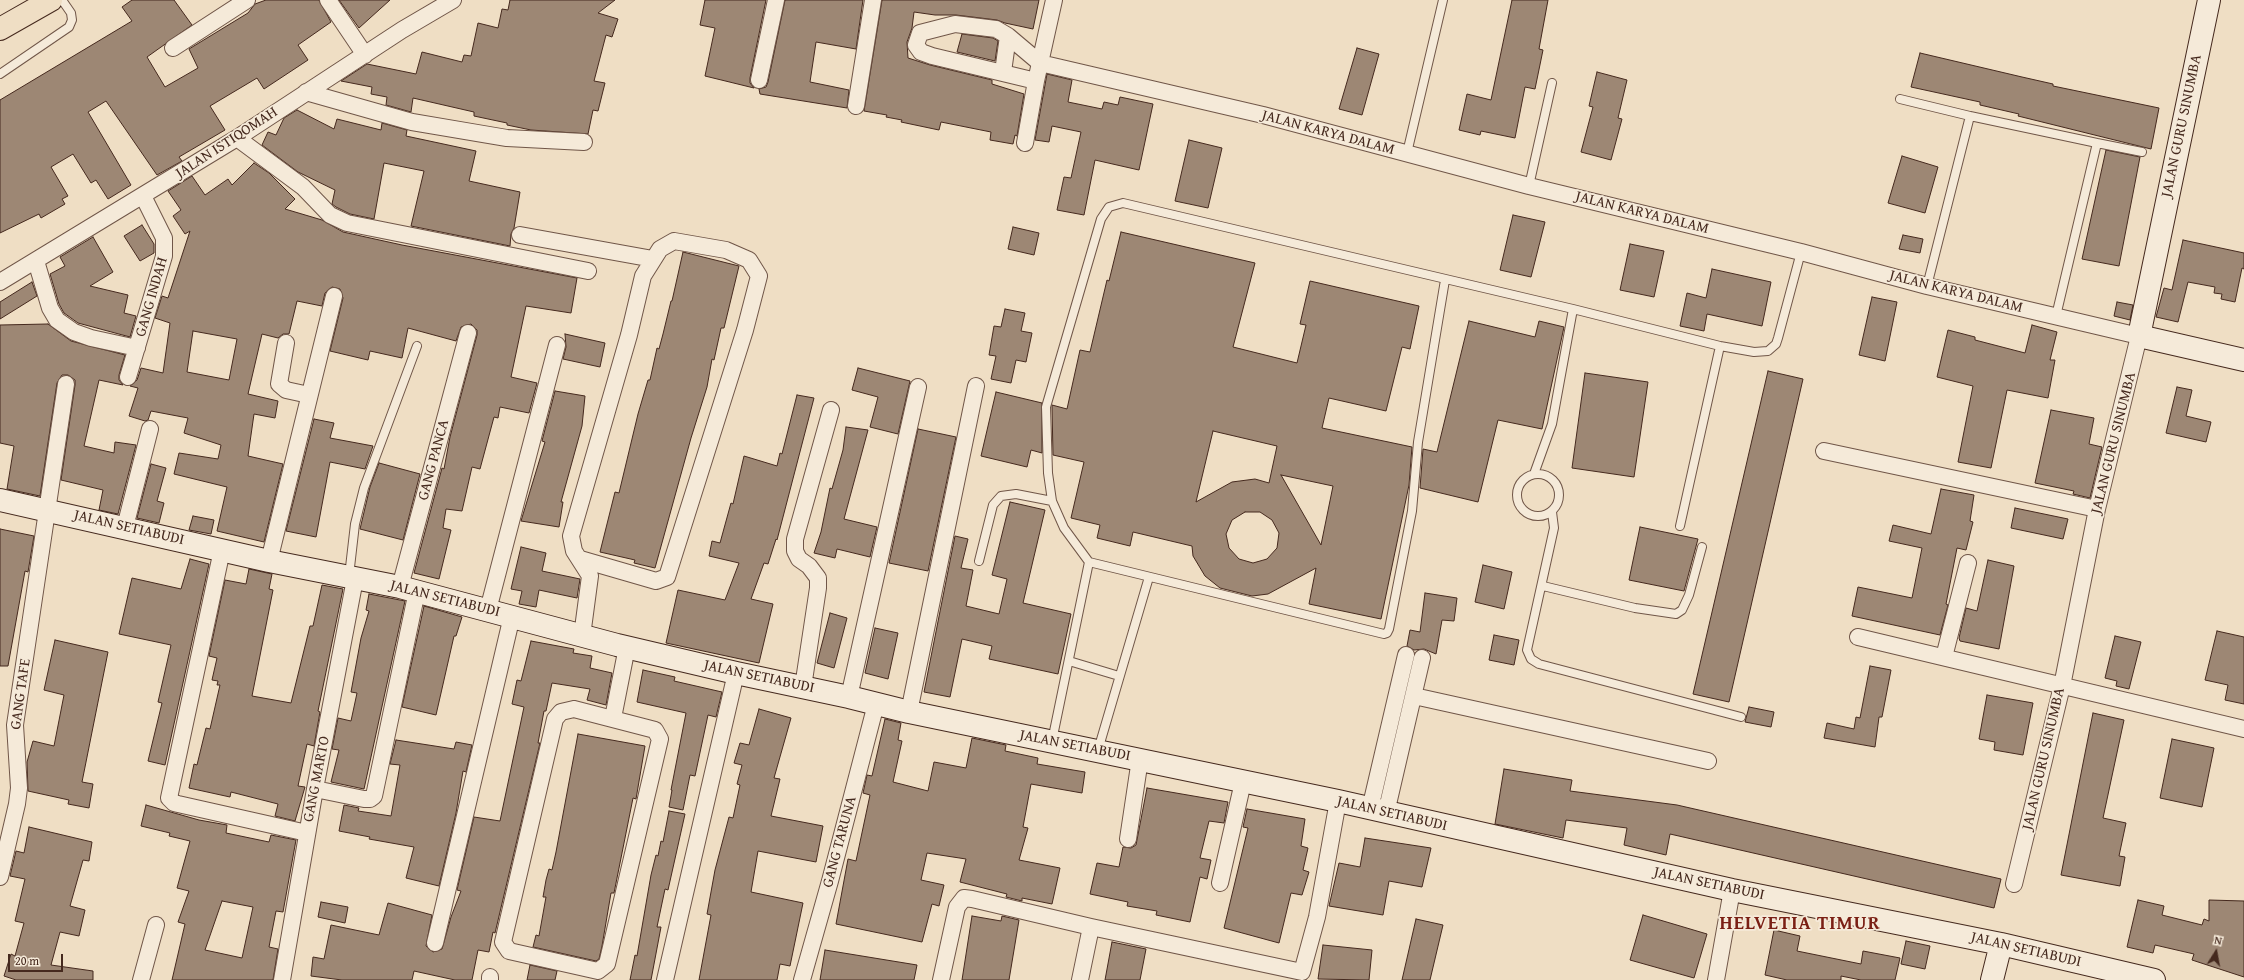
<!DOCTYPE html>
<style>
body{margin:0}
#map{position:relative;width:2244px;height:980px;overflow:hidden;background:#efdec4;font-family:"Gentium Book Plus",serif}
canvas{display:block}
.north{position:absolute;left:2196px;top:932px;width:40px;height:40px;-webkit-text-stroke:3px #f5ead9;paint-order:stroke;rotate:11deg;font-size:11px;font-weight:700;line-height:16px;text-align:center;color:#45291e}
.north::after{content:'';display:block;margin:auto;width:14px;height:18px;background:#45291e;clip-path:polygon(50% 0,100% 100%,50% 72%,0 100%)}
.scale{position:absolute;left:8px;top:954px;width:55px;height:18px;box-sizing:border-box;border:2px solid #45291e;border-top:0;padding-left:5px;font-size:12px;line-height:14px;white-space:nowrap;color:#45291e;-webkit-text-stroke:3px #f5ead9;paint-order:stroke}
</style>
<div id="map">
<canvas width="2244" height="980"></canvas>
<div class="north">N</div>
<div class="scale">20 m</div>
</div>
<script>
const g = document.querySelector('canvas').getContext('2d');
g.lineJoin = 'round';
function fillPath(path, color) {
  g.fillStyle = color;
  g.fill(path, 'evenodd');
}
function shape(rows) {
  const path = new Path2D();
  for (const r of rows) {
    if (r.length === 3) {
      path.moveTo(r[0] + r[2], r[1]);
      path.arc(r[0], r[1], r[2], 0, 2 * Math.PI);
      continue;
    }
    path.moveTo(r[0], r[1]);
    for (let i = 2; i < r.length; i += 2) path.lineTo(r[i], r[i + 1]);
  }
  return path;
}
function trace(path, color, width, dash) {
  g.strokeStyle = color;
  g.lineWidth = width;
  g.lineCap = dash ? 'butt' : 'round';
  g.setLineDash(dash || []);
  g.stroke(path);
}
function label(font, color, halo, rows, align = 'center') {
  g.font = font + ' "Gentium Book Plus",serif';
  g.lineWidth = 3.5;
  g.setLineDash([]);
  g.textBaseline = 'middle';
  g.strokeStyle = halo;
  g.fillStyle = color;
  for (const [text, x, y, turn = 0] of rows) {
    g.save();
    g.translate(x, y);
    g.rotate((+turn || 0) * Math.PI / 180);
    g.textAlign = isNaN(turn) ? turn : align;
    if (halo) g.strokeText(text, 0, 0);
    g.fillText(text, 0, 0);
    g.restore();
  }
}
const building = shape([
 [132,0,174,0,192,25,147,57,165,87,198,68,189,49,248,13,255,4,266,0,319,0,331,22,298,45,308,60,264,89,257,78,210,106,225,130,179,157,182,161,157,175,106,101,88,112,131,185,108,199,96,180,91,183,73,154,51,167,68,196,62,199,65,204,41,218,39,214,0,233,0,100,132,21,122,7,132,0],
 [339,0,390,0,359,28,339,0],
 [510,0,615,0,598,13,618,19,612,37,606,35,594,81,605,83,598,111,593,110,588,134,531,130,507,125,507,123,474,116,474,112,413,98,411,112,386,105,387,97,371,94,372,87,341,81,367,64,416,74,422,52,462,62,464,55,471,56,478,23,498,28,502,9,508,10,510,0],
 [705,0,766,0,750,78,750,83,754,88,705,76,715,28,700,25,705,0],
 [785,0,863,0,856,49,816,42,810,82,849,90,847,108,760,94,759,89,766,87,768,82,785,0],
 [882,0,1039,0,1033,29,1005,23,997,20,956,15,935,15,914,12,912,28,907,42,908,58,930,65,992,80,992,84,1024,94,1017,136,1015,135,1013,144,990,140,991,132,941,122,939,130,901,122,902,120,886,117,887,115,864,111,882,0],
 [1512,0,1548,0,1539,49,1543,50,1535,89,1525,87,1515,138,1481,131,1480,135,1459,130,1467,94,1491,100,1512,0],
 [962,34,993,38,998,41,995,61,957,52,962,34],
 [1357,48,1379,54,1362,115,1339,109,1357,48],
 [1920,53,2022,77,2053,84,2053,86,2159,108,2151,149,2018,116,2019,114,1980,105,1980,102,1911,87,1920,53],
 [1597,72,1627,80,1618,118,1622,119,1611,160,1581,152,1593,107,1589,106,1597,72],
 [1047,74,1072,80,1068,102,1102,109,1104,102,1118,105,1120,97,1153,104,1139,170,1095,160,1084,215,1057,210,1064,177,1071,178,1081,132,1052,126,1049,142,1035,140,1047,74],
 [297,110,334,129,337,119,381,130,382,123,407,130,406,136,476,151,469,181,520,192,514,228,511,234,510,246,411,226,424,171,384,163,374,219,350,214,336,207,332,204,335,190,298,172,262,145,268,132,276,135,284,118,297,110],
 [1189,140,1222,148,1208,208,1175,201,1189,140],
 [2106,150,2140,157,2119,266,2082,259,2106,150],
 [1902,156,1938,167,1925,213,1888,203,1902,156],
 [254,163,269,173,295,199,285,209,322,220,343,232,402,245,577,278,571,313,526,306,511,377,537,383,529,413,500,407,498,418,494,417,480,469,472,467,462,511,446,509,443,528,451,530,439,579,414,573,442,468,444,469,450,437,477,335,477,330,471,324,461,327,456,341,408,328,402,358,370,351,368,360,330,351,343,298,340,289,332,287,325,293,322,306,297,301,289,334,283,334,278,338,262,334,248,394,278,401,275,418,254,414,248,456,283,464,264,542,217,531,227,487,174,474,179,453,218,459,221,445,184,433,188,418,151,411,148,420,145,421,129,416,138,388,130,386,137,380,141,368,163,373,170,323,155,318,162,296,168,298,190,231,185,234,173,216,181,210,168,191,192,176,205,195,228,179,232,185,254,163],
 [193,331,237,339,229,380,187,372,193,331],
 [1513,215,1545,222,1531,277,1500,270,1513,215],
 [142,225,154,244,154,253,140,261,124,236,142,225],
 [1013,227,1039,233,1034,255,1008,249,1013,227],
 [1121,232,1255,263,1233,347,1297,363,1306,325,1300,324,1310,281,1419,306,1410,349,1402,347,1386,411,1329,398,1322,428,1412,447,1409,485,1381,619,1309,604,1316,568,1268,594,1252,596,1220,588,1205,576,1193,556,1192,546,1133,532,1130,546,1097,538,1100,525,1071,518,1084,462,1053,455,1052,408,1052,405,1067,409,1080,350,1090,352,1107,280,1109,281,1121,232],
 [1213,431,1277,446,1269,483,1255,479,1232,482,1196,502,1213,431],
 [1281,475,1333,486,1321,545,1281,475],
 [1245,512,1260,512,1272,520,1279,533,1277,548,1267,559,1253,563,1239,559,1229,548,1226,534,1232,520,1245,512],
 [1903,235,1923,239,1920,253,1899,249,1903,235],
 [93,237,113,272,90,286,128,295,124,313,136,316,130,337,78,323,64,313,59,304,50,274,65,266,60,257,93,237],
 [2183,240,2244,253,2244,269,2242,268,2235,302,2221,299,2222,294,2214,293,2215,287,2188,282,2178,322,2156,317,2164,288,2172,290,2183,240],
 [1630,244,1664,251,1654,297,1620,290,1630,244],
 [683,252,739,266,724,328,721,328,714,360,712,359,707,387,691,438,655,568,634,563,635,560,600,552,615,492,619,493,638,414,648,380,650,380,657,348,659,349,663,334,671,301,672,301,683,252],
 [1712,269,1771,282,1762,326,1707,314,1704,331,1680,326,1687,293,1706,298,1712,269],
 [32,282,37,296,0,319,0,302,32,282],
 [1872,297,1897,302,1885,361,1859,355,1872,297],
 [2117,302,2133,305,2130,320,2114,316,2117,302],
 [1005,309,1025,313,1021,331,1032,333,1026,362,1016,360,1011,383,991,379,996,356,989,355,994,326,1001,327,1005,309],
 [1469,321,1535,337,1539,321,1564,327,1542,429,1498,420,1478,502,1420,488,1423,449,1437,452,1469,321],
 [48,324,71,341,125,355,119,375,119,380,123,385,99,380,84,446,114,453,115,442,136,445,118,514,99,510,103,490,61,480,75,385,75,380,68,375,62,375,57,383,40,496,7,489,14,446,0,443,0,325,48,324],
 [2032,325,2057,332,2050,360,2055,360,2048,398,2007,390,1991,468,1958,462,1973,386,1937,377,1948,330,1975,337,1975,340,2025,353,2032,325],
 [565,334,605,343,600,367,563,359,566,347,565,334],
 [858,368,910,381,898,434,870,427,878,397,852,390,858,368],
 [1768,371,1803,379,1729,702,1693,694,1768,371],
 [1585,373,1648,382,1634,477,1572,468,1585,373],
 [2177,387,2192,390,2186,416,2211,422,2206,442,2166,433,2177,387],
 [555,391,585,396,582,426,561,502,563,502,559,527,521,521,545,442,542,441,555,391],
 [996,392,1042,403,1042,453,1031,450,1027,467,981,456,996,392],
 [797,395,814,398,777,540,776,539,768,564,764,563,751,599,773,604,759,663,666,643,678,590,725,600,739,563,709,556,712,541,720,543,731,503,733,504,744,456,777,466,780,453,782,454,797,395],
 [2051,410,2094,418,2089,444,2102,447,2090,498,2073,494,2074,491,2035,483,2051,410],
 [314,419,334,423,330,438,373,446,365,469,330,462,316,537,286,531,314,419],
 [846,427,868,430,844,519,877,527,870,557,837,549,835,558,814,553,821,532,830,488,832,489,843,450,846,427],
 [918,429,956,437,928,571,889,563,918,429],
 [379,463,420,474,403,540,360,529,370,487,379,463],
 [151,464,166,468,157,501,164,503,159,523,137,518,151,464],
 [1941,489,1974,495,1970,521,1973,522,1966,550,1957,548,1946,604,1948,605,1940,635,1852,616,1858,587,1912,598,1922,548,1889,541,1893,525,1931,534,1941,489],
 [1010,502,1045,510,1023,603,1071,614,1058,674,989,659,992,646,962,639,950,697,924,692,955,536,968,539,961,568,973,570,966,606,999,614,1007,579,992,575,1010,502],
 [2015,508,2068,519,2063,539,2011,528,2015,508],
 [193,516,214,520,211,534,189,530,193,516],
 [1640,527,1698,539,1684,591,1629,580,1640,527],
 [0,529,34,536,28,572,25,571,8,666,0,666,0,529],
 [521,547,546,553,542,571,580,579,577,598,539,590,536,607,519,604,522,591,511,589,521,547],
 [190,559,209,564,165,765,148,761,162,703,158,702,171,645,119,634,132,578,181,589,190,559],
 [1988,560,2014,566,1999,649,1960,641,1959,638,1966,608,1977,611,1988,560],
 [1483,565,1512,572,1504,609,1475,602,1483,565],
 [249,569,272,574,269,589,273,590,252,696,291,703,310,626,313,626,322,585,343,589,318,711,320,712,314,746,307,744,298,786,305,787,295,821,275,816,278,804,231,792,230,797,189,788,194,764,197,765,206,728,210,729,220,685,217,685,218,681,212,680,217,658,209,656,225,580,246,584,249,569],
 [1425,593,1457,598,1454,621,1442,620,1436,654,1424,649,1414,650,1407,646,1410,630,1420,632,1425,593],
 [369,594,405,601,364,789,331,782,339,750,332,749,338,718,351,721,357,693,351,692,361,638,369,611,366,610,369,594],
 [424,606,462,617,456,636,454,636,436,715,402,707,424,606],
 [830,613,847,618,834,668,817,663,830,613],
 [875,628,898,633,888,679,865,673,875,628],
 [2217,631,2244,637,2244,704,2225,700,2228,685,2205,680,2217,631],
 [1494,635,1519,640,1514,665,1489,660,1494,635],
 [2115,636,2141,642,2129,689,2116,686,2117,681,2105,678,2115,636],
 [55,640,108,652,82,782,93,784,89,808,68,804,69,800,28,791,27,762,33,741,54,746,64,695,44,690,55,640],
 [531,641,574,649,573,653,592,656,590,668,612,673,606,705,587,700,590,689,552,683,546,711,544,711,538,743,540,743,495,933,493,932,489,952,478,950,472,980,455,980,414,971,412,980,342,980,311,976,313,957,324,959,331,925,379,935,388,903,432,915,426,946,433,952,442,949,451,917,461,891,457,890,474,817,500,821,524,707,512,704,517,680,521,681,531,641],
 [1870,666,1891,670,1882,717,1879,717,1875,747,1824,738,1827,723,1854,729,1856,717,1860,718,1870,666],
 [643,670,675,677,674,681,722,692,716,717,708,715,695,776,690,775,683,810,669,807,672,790,671,790,686,713,637,702,643,670],
 [1987,695,2033,703,2023,755,1994,750,1995,742,1979,739,1987,695],
 [1749,707,1774,712,1771,727,1745,722,1749,707],
 [759,709,791,718,774,778,780,779,771,816,823,826,816,862,758,851,751,892,803,903,790,966,780,964,777,980,699,980,711,915,707,914,715,870,729,817,733,818,740,785,737,784,742,765,734,763,740,743,749,745,759,709],
 [2093,713,2124,720,2103,818,2126,823,2119,856,2125,857,2120,886,2061,875,2093,713],
 [885,719,901,723,898,740,902,741,893,782,928,791,934,762,966,768,972,738,1006,745,1005,751,1038,758,1037,764,1085,772,1082,793,1031,784,1023,827,1028,828,1019,860,1060,868,1052,904,1022,898,1022,901,1006,897,1007,894,960,882,966,859,927,853,921,880,944,885,939,906,932,904,922,942,836,924,848,859,856,861,870,795,863,793,867,775,872,776,885,719],
 [578,734,645,746,636,799,633,798,614,893,611,893,602,946,599,959,596,961,533,947,536,935,539,936,546,897,543,897,546,880,549,869,552,870,556,852,578,734],
 [2172,739,2214,748,2202,807,2160,798,2172,739],
 [396,740,454,749,456,742,472,745,466,772,463,771,456,813,439,886,406,878,414,847,369,839,370,837,339,831,344,805,359,808,358,811,391,816,400,765,390,764,396,740],
 [1504,769,1572,780,1570,791,1677,805,2001,879,1994,908,1670,834,1666,855,1624,845,1627,828,1566,820,1563,838,1495,824,1504,769],
 [1147,788,1228,802,1224,823,1209,821,1200,858,1211,860,1207,879,1200,877,1190,922,1156,915,1157,911,1127,906,1128,902,1090,894,1097,863,1119,867,1123,847,1131,848,1136,845,1147,788],
 [146,805,199,820,227,825,226,833,269,842,271,835,296,840,283,912,276,911,269,947,278,949,273,980,172,980,185,924,178,922,189,891,177,888,190,841,169,836,170,833,141,826,146,805],
 [222,901,253,907,242,958,205,950,222,901],
 [1247,809,1305,819,1301,846,1308,848,1303,870,1309,872,1302,895,1291,893,1279,943,1224,928,1248,828,1243,827,1247,809],
 [669,811,685,814,668,890,665,889,657,927,661,927,651,980,630,980,635,955,637,956,651,875,656,855,658,856,661,841,663,842,669,811],
 [29,827,92,842,89,861,83,860,70,906,85,910,79,936,60,932,51,965,93,971,93,980,16,980,4,976,11,954,15,956,24,923,15,921,25,879,10,876,16,851,24,853,29,827],
 [1365,838,1431,848,1422,887,1389,881,1383,915,1329,906,1339,863,1360,867,1365,838],
 [2138,900,2164,906,2162,915,2202,925,2204,919,2209,921,2209,900,2244,901,2244,977,2192,960,2194,954,2155,945,2153,953,2127,947,2138,900],
 [321,902,348,907,345,923,318,917,321,902],
 [1643,915,1707,934,1694,978,1630,960,1643,915],
 [972,916,1001,921,1002,916,1019,920,1009,980,962,980,972,916],
 [1416,919,1443,925,1430,980,1402,980,1416,919],
 [1774,930,1800,936,1797,951,1861,964,1863,951,1900,958,1895,980,1861,980,1841,976,1841,980,1787,980,1765,975,1774,930],
 [1906,941,1930,946,1925,969,1901,964,1906,941],
 [1112,942,1146,949,1140,980,1105,980,1112,942],
 [1323,945,1372,950,1369,980,1318,979,1323,945],
 [825,950,917,965,914,980,820,980,825,950],
 [530,965,557,971,555,980,527,980,530,965]
]);
const lane = shape([
 [0,74,69,27,72,20,71,13,62,0],
 [1900,99,1970,116],
 [2097,143,2142,152],
 [1407,153,1443,0],
 [1529,186,1552,83],
 [1445,280,1418,442,1412,511,1389,629,1387,633,1384,634,1089,562,1064,528,1052,501,1048,473,1046,407,1101,219,1109,207,1123,203,1573,309,1552,424,1534,474],
 [1927,286,1970,116,2097,143,2056,316],
 [1573,309,1720,346,1754,352,1768,351,1776,344,1778,338,1801,252],
 [1538,495,21],
 [1552,512,1554,528,1527,650,1531,659,1539,664,1741,717],
 [1680,526,1720,346],
 [979,561,993,505,1001,496,1016,494,1052,501],
 [349,576,355,524,364,488,417,346],
 [1543,586,1635,608,1676,614,1682,610,1689,595,1702,547],
 [1069,661,1119,676],
 [1052,741,1089,562],
 [1098,750,1149,577]
]);
const street = shape([
 [328,0,365,55],
 [173,48,247,0],
 [1003,72,1008,36],
 [759,80,776,0],
 [1036,81,932,56,921,52,916,45,920,33,955,24,996,29,1008,36,1040,63,1263,115,1529,186,1801,252,1927,286,2139,336,2097,509,2062,686,2014,884],
 [306,92,412,122,507,138,584,142],
 [856,106,873,0],
 [237,138,303,187,330,215,347,223,588,271],
 [1025,143,1036,81,1054,0],
 [520,235,653,259],
 [36,261,50,308,57,320,74,332,91,338,137,348],
 [0,282,237,138,402,30,453,0],
 [286,343,279,384,286,390,309,395],
 [128,377,164,256,164,238,143,196],
 [1824,451,2097,509],
 [125,527,150,429],
 [222,550,169,798,174,803,178,804,307,833],
 [580,559,656,581,667,577,745,330,759,276,749,260,726,250,674,241,660,249,643,276,629,335,571,536,574,551,590,576,582,636],
 [269,561,334,296],
 [400,587,468,333],
 [488,610,557,345],
 [1858,637,2244,729],
 [1944,657,1968,563],
 [803,687,818,588,818,578,809,566,799,559,795,551,795,539,831,410],
 [1414,696,1708,761],
 [849,697,918,387],
 [574,709,655,730,660,739,607,964,598,971,509,951,503,942,555,719,561,712,574,709],
 [909,712,976,386],
 [613,718,627,647],
 [315,789,364,799,370,799,374,796,417,591],
 [1370,809,1406,655],
 [1386,813,1422,658],
 [1128,839,1140,759],
 [0,877,17,804,19,788,15,725,66,384],
 [1220,883,1243,782],
 [435,943,512,616],
 [141,980,156,925],
 [282,980,315,789,355,579],
 [490,980,490,977],
 [665,980,736,673],
 [802,980,830,881,876,704],
 [941,980,957,907,964,898,972,899,1091,927,1302,972,1317,917,1338,801],
 [1080,980,1091,927],
 [1716,980,1732,890]
]);
const secondary = shape([
 [2209,0,2139,336,2244,360],
 [0,500,269,561,400,587,617,645,736,673,849,697,909,712,1338,801,1732,890,2001,944,2154,980],
 [1992,980,2001,944]
]);
const highway = shape([
 [0,29,51,0]
]);
const streetNames = [
 ["JALAN GURU SINUMBA",2182,126,-78],
 ["JALAN KARYA DALAM",1328,133,15],
 ["JALAN ISTIQOMAH",227,143,-33],
 ["JALAN KARYA DALAM",1642,213,14],
 ["JALAN KARYA DALAM",1956,292,14],
 ["GANG INDAH",152,297,-74],
 ["JALAN GURU SINUMBA",2114,443,-76],
 ["GANG PANCA",434,460,-75],
 ["JALAN SETIABUDI",129,528,13],
 ["JALAN SETIABUDI",445,599,14],
 ["JALAN SETIABUDI",759,677,12],
 ["GANG TAFE",21,694,-82],
 ["JALAN SETIABUDI",1075,746,11],
 ["JALAN GURU SINUMBA",2044,759,-77],
 ["GANG MARTO",317,779,-79],
 ["JALAN SETIABUDI",1392,814,13],
 ["GANG TARUNA",840,842,-75],
 ["JALAN SETIABUDI",1709,884,12],
 ["JALAN SETIABUDI",2026,950,13]
];
const districtNames = [
 ["HELVETIA TIMUR",1800,924]
];
fillPath(building, '#9d8774');
trace(building, '#45291e', 1);
trace(lane, '#705648', 10);
trace(street, '#705648', 18);
trace(secondary, '#45291e', 24);
trace(highway, '#45291e', 24);
trace(lane, '#f5ead9', 8);
trace(street, '#f5ead9', 16);
trace(secondary, '#f5ead9', 22);
trace(highway, '#efdec4', 22);
label('15px', '#45291e', '#f5ead9', streetNames);
g.letterSpacing = '1px';
label('bold 19px', '#7a1f14', '#f5ead9', districtNames);
g.letterSpacing = '0px';
</script>
